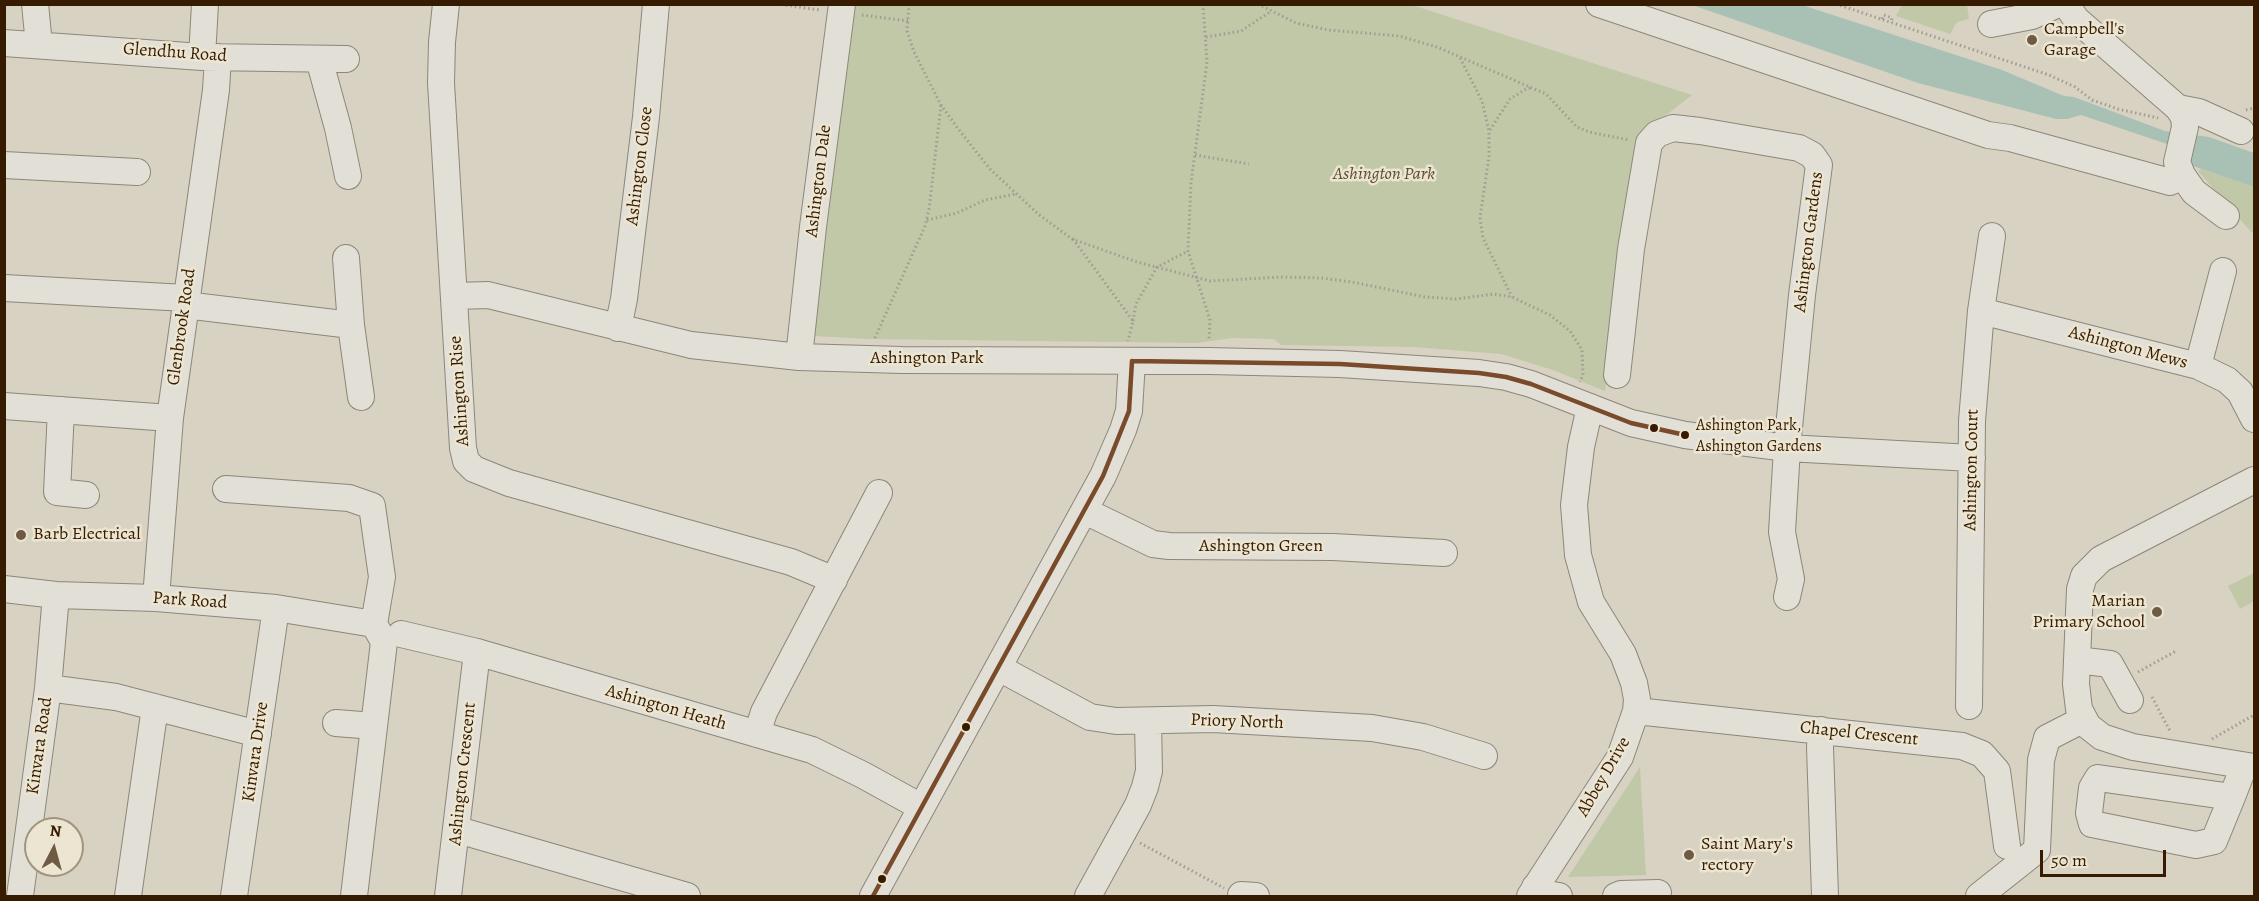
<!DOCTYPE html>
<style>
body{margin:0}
#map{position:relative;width:2259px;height:901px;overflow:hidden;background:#d8d2c2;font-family:Alegreya,serif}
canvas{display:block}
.frame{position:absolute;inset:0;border:6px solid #361b00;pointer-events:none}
.north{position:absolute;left:24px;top:817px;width:60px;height:60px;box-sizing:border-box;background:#ece5d1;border:2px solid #a3947d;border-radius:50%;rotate:6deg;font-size:16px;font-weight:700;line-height:24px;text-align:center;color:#361b00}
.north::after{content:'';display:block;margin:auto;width:21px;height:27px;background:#6f5b44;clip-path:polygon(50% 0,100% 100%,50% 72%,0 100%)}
.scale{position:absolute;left:2040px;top:850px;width:126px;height:27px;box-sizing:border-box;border:3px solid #361b00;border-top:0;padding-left:8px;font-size:18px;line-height:21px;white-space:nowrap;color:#361b00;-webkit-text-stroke:4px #ece5d1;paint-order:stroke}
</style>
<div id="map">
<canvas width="2259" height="901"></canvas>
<div class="frame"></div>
<div class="north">N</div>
<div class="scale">50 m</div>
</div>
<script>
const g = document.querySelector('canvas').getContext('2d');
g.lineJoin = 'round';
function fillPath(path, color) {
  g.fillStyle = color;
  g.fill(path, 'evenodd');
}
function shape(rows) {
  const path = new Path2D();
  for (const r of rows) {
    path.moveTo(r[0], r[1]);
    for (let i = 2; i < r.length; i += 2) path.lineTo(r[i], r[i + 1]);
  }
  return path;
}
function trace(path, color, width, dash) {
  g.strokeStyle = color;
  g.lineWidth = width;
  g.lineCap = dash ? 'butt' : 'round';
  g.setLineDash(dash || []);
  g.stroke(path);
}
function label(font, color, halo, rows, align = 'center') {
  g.font = font + ' Alegreya,serif';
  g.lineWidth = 5;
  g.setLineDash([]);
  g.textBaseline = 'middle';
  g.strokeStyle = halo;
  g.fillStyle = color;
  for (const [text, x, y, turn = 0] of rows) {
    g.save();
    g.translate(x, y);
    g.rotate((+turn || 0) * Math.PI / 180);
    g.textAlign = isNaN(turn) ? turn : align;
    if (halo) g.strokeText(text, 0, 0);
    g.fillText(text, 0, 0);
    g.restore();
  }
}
const green = shape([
 [849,5,1412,5,1692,95,1642,134,1605,391,1553,370,1501,354,1413,347,1281,345,1274,339,1232,338,1197,343,869,339,815,336,812,327],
 [1967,5,1969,19,1957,22,1950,34,1896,16,1902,5],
 [2201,169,2254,187,2254,233,2251,232,2198,171],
 [2254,573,2254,601,2240,609,2228,586],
 [1640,767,1646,875,1568,877]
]);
const water = shape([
 [1692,5,1802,5,2002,70,2064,96,2074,97,2165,131,2209,137,2254,153,2254,187,2190,165,2167,144,2081,115,2067,119,2056,119,1918,83]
]);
const path = shape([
 [777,4,820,10],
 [909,4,907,31,914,52,941,105,959,130,990,169,1038,214,1072,239,1137,262,1210,281,1281,277,1321,278,1352,282,1425,297,1456,299,1494,294,1512,297,1550,315,1570,331,1582,350,1583,375,1580,382],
 [1203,4,1207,62,1191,183,1188,251,1210,320,1209,340],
 [1258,4,1296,23,1329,30,1399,36,1437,47,1546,94,1577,127,1589,132,1629,140],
 [1836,4,2049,75,2075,87,2092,100,2118,109,2158,118],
 [862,15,908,21],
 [1882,19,1884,15,1892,18,1891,23],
 [1206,37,1241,31,1270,12],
 [1460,58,1482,101,1489,131,1489,156,1480,218,1483,238,1512,297],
 [2246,110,2254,108],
 [1490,130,1510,99,1526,89,1533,87],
 [1195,155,1249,164],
 [927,220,957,213,985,200,1016,194],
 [1073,239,1133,321,1128,341],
 [1133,321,1136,304,1157,267,1188,251],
 [875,338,925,226,929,210,941,105],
 [2138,672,2176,651],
 [2152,697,2170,731],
 [2212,739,2254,715],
 [1140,843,1224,888]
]);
const minor = shape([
 [35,4,39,45],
 [446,4,442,42,441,83,463,448,466,461,474,469,509,483,791,562,834,580],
 [1599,4,1988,135,2010,138,2170,182,2182,175],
 [2066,4,2076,19,2178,108,2184,117,2185,127,2177,162,2182,175,2194,192,2226,216],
 [1991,24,2032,16,2058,4],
 [4,43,202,57,346,59],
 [202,57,205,4],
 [319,59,338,128,348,176],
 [2178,108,2199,112,2241,131],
 [4,165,137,172],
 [346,258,351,325,361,397],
 [4,288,186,298],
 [455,296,488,295,691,345,799,357,902,360,1209,361,1340,364,1479,373,1506,377,1531,384,1631,423,1685,435,1787,448,1972,458],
 [185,305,351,325],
 [1981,311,2198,366,2227,380,2240,392,2254,419],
 [618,328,624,299,646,117,656,4],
 [799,357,813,227,842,4],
 [2198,366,2223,271],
 [1617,375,1631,249,1649,143,1657,134,1673,128,1700,131,1799,148,1812,155,1819,165,1802,295,1787,448,1782,532,1791,579,1787,597],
 [4,406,170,418],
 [61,410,57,492,86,495],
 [2254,480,2101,559,2084,576,2080,589,2076,684,2079,709,2088,726,2102,737,2133,747,2254,767],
 [226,489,349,498,372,506,382,577,374,624,384,642,354,896],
 [1085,511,1153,544,1169,546,1333,547,1444,553],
 [4,589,56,595,156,598,276,608,374,624],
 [156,598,170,418,216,90,218,57],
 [401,634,477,652,812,750,863,775,921,807],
 [2077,660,2110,664,2130,700],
 [999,668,1090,717,1116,721,1213,719,1372,728,1423,737,1484,756],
 [48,688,116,697,258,734],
 [1969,706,1972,421,1981,311,1992,236],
 [1636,711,1962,746,1982,754,1997,771,2007,846],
 [336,723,374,726],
 [1821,730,1820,747,1825,896],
 [757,734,764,712,879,493],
 [2232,797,2098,778,2092,788,2089,813,2092,824,2196,845,2214,841,2232,797,2244,766],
 [458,830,687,896],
 [1535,887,1547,894,1559,896],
 [1241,895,1256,896],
 [20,896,48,688,56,595],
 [128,896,155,707],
 [234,896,276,608],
 [448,896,477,652],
 [873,896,1103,476,1123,430,1129,411,1132,361],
 [1088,896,1138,805,1145,787,1149,771,1148,722],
 [1530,896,1620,757,1636,711,1637,699,1634,683,1623,654,1591,602,1578,555,1574,505,1581,447,1590,407],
 [1616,896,1621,894,1658,893],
 [1979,896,2037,850,2041,760,2047,738,2084,719]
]);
const bus1 = shape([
 [1132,361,1340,364,1479,373,1506,377,1531,384,1631,423,1685,435],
 [873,896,1103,476,1129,411,1132,361]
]);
const markers = [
 [2032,40,6,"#6f5b44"],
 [1654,428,5,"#361b00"],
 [1685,435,5,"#361b00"],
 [21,535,6,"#6f5b44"],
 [2157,612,6,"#6f5b44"],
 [966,727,5,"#361b00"],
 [1689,855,6,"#6f5b44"],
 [882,879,5,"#361b00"]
];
const busNames = [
 ["Ashington Park,",1696,426],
 ["Ashington Gardens",1696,447]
];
const poiNames = [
 ["Campbell's",2044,30],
 ["Garage",2044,51],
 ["Barb Electrical",33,535],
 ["Marian",2145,602,"right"],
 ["Primary School",2145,623,"right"],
 ["Saint Mary's",1701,845],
 ["rectory",1701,866]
];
const streetNames = [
 ["Glendhu Road",175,53,4],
 ["Ashington Close",640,166,-83],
 ["Ashington Dale",819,181,-83],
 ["Ashington Gardens",1809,242,-83],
 ["Glenbrook Road",182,327,-82],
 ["Ashington Mews",2128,348,15],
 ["Ashington Park",927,359],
 ["Ashington Rise",460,391,-94],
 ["Ashington Court",1972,470,-89],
 ["Ashington Green",1261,547],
 ["Park Road",190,601,4],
 ["Ashington Heath",666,708,16],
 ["Priory North",1237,722,2],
 ["Chapel Crescent",1859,734,6],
 ["Kinvara Road",40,746,-82],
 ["Kinvara Drive",256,752,-82],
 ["Ashington Crescent",463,774,-84],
 ["Abbey Drive",1604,777,-60]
];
const parkNames = [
 ["Ashington Park",1384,175]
];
fillPath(green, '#c1c8a8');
fillPath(water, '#a9c1b5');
trace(minor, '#8d867a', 28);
trace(path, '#a19b92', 3, [1.5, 3]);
trace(minor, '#e1dfd6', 26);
trace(bus1, '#7a4b2a', 4.5);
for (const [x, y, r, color] of markers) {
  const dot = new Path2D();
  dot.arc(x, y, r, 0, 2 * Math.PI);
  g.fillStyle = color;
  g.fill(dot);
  trace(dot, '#ece5d1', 2);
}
label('16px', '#361b00', '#ece5d1', busNames, 'left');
label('18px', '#361b00', '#ece5d1', poiNames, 'left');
label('18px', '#361b00', '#ece5d1', streetNames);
label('italic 18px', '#5a4c2c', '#ece5d1', parkNames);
</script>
